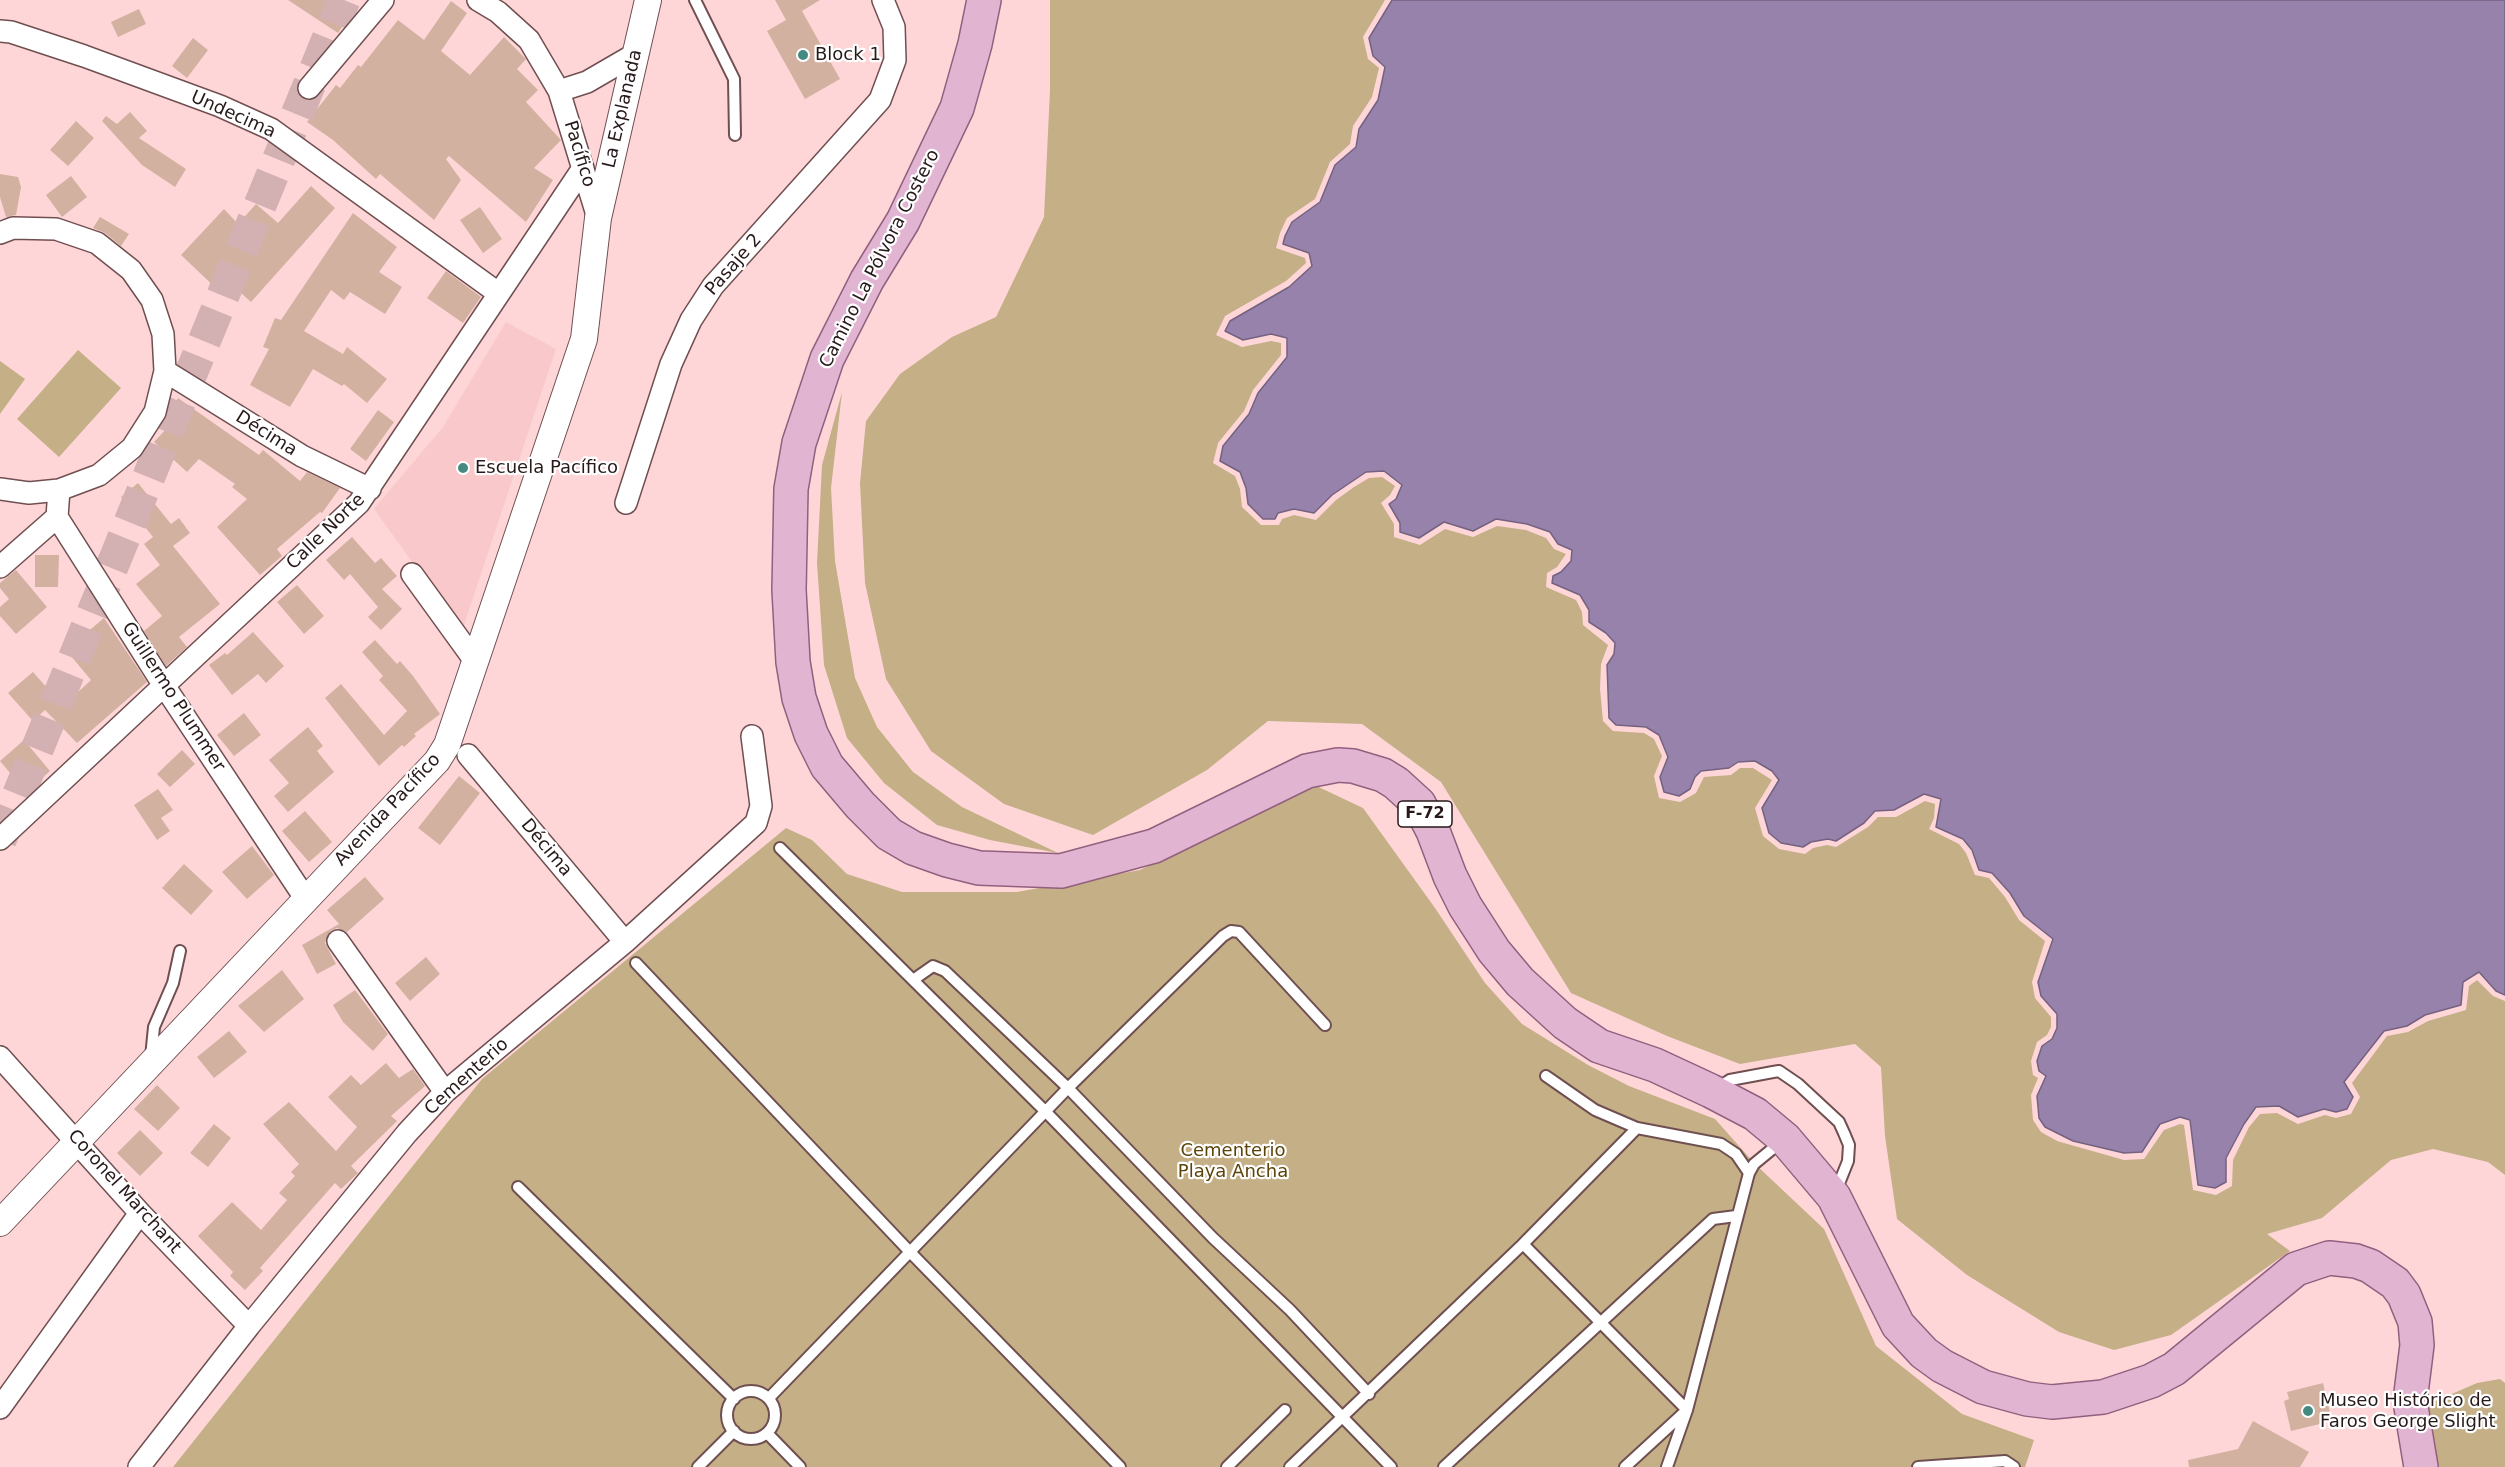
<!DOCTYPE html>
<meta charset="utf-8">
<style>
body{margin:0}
canvas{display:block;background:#fed6d8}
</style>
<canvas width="2505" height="1467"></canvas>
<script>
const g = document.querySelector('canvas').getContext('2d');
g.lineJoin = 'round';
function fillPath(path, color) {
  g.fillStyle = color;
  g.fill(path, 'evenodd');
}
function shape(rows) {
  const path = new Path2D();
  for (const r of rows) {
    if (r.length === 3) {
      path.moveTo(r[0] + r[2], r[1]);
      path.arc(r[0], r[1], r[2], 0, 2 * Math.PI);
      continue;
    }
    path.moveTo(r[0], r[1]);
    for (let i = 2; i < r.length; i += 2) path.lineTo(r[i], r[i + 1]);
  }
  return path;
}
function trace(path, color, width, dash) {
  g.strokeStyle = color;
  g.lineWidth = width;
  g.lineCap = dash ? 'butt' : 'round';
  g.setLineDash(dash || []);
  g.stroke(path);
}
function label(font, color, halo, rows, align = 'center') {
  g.font = font + ' "DejaVu Sans",sans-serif';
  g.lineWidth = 4.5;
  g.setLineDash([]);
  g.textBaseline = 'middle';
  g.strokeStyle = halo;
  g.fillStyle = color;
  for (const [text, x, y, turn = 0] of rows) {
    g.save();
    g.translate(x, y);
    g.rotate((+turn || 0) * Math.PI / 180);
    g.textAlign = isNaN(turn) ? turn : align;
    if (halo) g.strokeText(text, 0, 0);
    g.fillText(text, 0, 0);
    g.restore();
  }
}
const built = shape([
 [506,322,556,349,462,631,374,509,443,427]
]);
const green = shape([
 [1050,0,1385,0,1363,37,1368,59,1379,68,1372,97,1353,126,1350,144,1330,162,1315,199,1287,218,1280,233,1276,248,1305,258,1306,263,1286,281,1225,316,1216,335,1242,347,1271,341,1281,343,1281,355,1253,390,1244,411,1218,443,1213,463,1235,476,1240,489,1242,507,1261,525,1279,525,1282,519,1294,515,1316,520,1336,500,1354,487,1369,478,1382,477,1395,486,1390,495,1381,503,1394,524,1394,537,1420,545,1445,529,1473,537,1497,526,1526,530,1546,538,1554,549,1566,554,1557,567,1547,573,1546,587,1576,600,1582,612,1583,625,1608,645,1601,664,1600,689,1603,721,1613,731,1644,733,1654,739,1662,756,1654,776,1659,798,1680,802,1696,793,1704,777,1731,775,1740,768,1753,768,1772,780,1755,808,1763,836,1779,849,1805,854,1813,848,1827,845,1836,847,1868,827,1878,817,1896,817,1925,801,1935,804,1934,818,1929,829,1959,844,1966,853,1975,875,1989,878,2005,897,2019,920,2045,941,2032,982,2035,998,2051,1017,2051,1027,2047,1035,2037,1042,2031,1061,2033,1075,2038,1078,2031,1095,2033,1120,2041,1132,2057,1141,2124,1160,2144,1159,2164,1130,2180,1124,2184,1125,2193,1190,2216,1195,2232,1186,2233,1160,2249,1127,2260,1114,2277,1113,2298,1124,2325,1115,2336,1118,2351,1114,2360,1097,2352,1083,2387,1036,2408,1032,2428,1021,2466,1010,2469,986,2477,980,2493,996,2505,1001,2505,1175,2488,1162,2433,1149,2391,1160,2322,1218,2267,1234,2290,1251,2171,1335,2114,1350,2059,1332,1967,1275,1897,1219,1885,1136,1881,1067,1855,1044,1740,1064,1667,1036,1571,993,1441,782,1362,724,1268,721,1207,770,1093,835,1004,804,931,751,886,679,865,583,860,483,866,421,900,374,952,337,996,317,1044,217,1050,90],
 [78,350,121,388,59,457,17,419],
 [0,361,25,379,0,414],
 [842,392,831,488,835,561,855,678,877,727,913,772,962,807,1058,853,990,840,937,825,884,783,847,738,824,665,817,563,822,465],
 [1308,782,1363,808,1435,908,1485,983,1522,1024,1588,1065,1629,1086,1715,1119,1755,1164,1824,1229,1876,1346,1962,1414,2034,1440,2025,1467,173,1467,482,1079,786,828,812,840,847,874,902,892,1017,892,1140,870,1228,828,1255,807],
 [2500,1379,2505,1383,2505,1467,2433,1467,2424,1406,2477,1383]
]);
const water = shape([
 [1392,0,2505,0,2505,995,2496,991,2479,972,2463,982,2461,1005,2425,1015,2407,1026,2384,1031,2344,1082,2353,1097,2347,1109,2336,1112,2324,1109,2298,1117,2279,1106,2256,1107,2244,1124,2226,1158,2226,1182,2215,1188,2198,1185,2190,1120,2180,1117,2160,1124,2142,1152,2124,1153,2073,1141,2045,1127,2039,1118,2037,1096,2046,1076,2039,1071,2037,1061,2042,1046,2052,1039,2057,1028,2057,1014,2041,996,2038,982,2053,939,2024,916,2010,893,1992,873,1979,870,1972,850,1963,839,1936,827,1941,799,1924,794,1894,810,1875,811,1864,823,1836,841,1828,839,1811,842,1803,847,1781,843,1769,833,1762,808,1779,780,1772,771,1755,761,1738,762,1729,768,1701,771,1695,777,1690,789,1679,796,1664,792,1660,777,1668,757,1659,735,1646,727,1616,725,1609,718,1607,665,1614,654,1615,643,1606,633,1589,622,1589,610,1580,595,1552,583,1553,576,1561,572,1571,561,1572,550,1558,544,1550,532,1527,524,1496,519,1473,531,1444,522,1419,538,1400,532,1400,523,1389,504,1396,499,1402,485,1384,471,1366,472,1332,495,1314,513,1294,509,1278,513,1275,519,1263,519,1248,504,1246,488,1240,472,1220,461,1223,446,1249,414,1258,393,1287,357,1287,338,1271,334,1243,340,1225,331,1230,321,1289,287,1312,266,1309,253,1283,244,1285,236,1292,222,1320,202,1335,165,1356,147,1359,129,1378,100,1385,67,1373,56,1369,38,1392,0]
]);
const building = shape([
 [288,0,340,0,354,9,338,33],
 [775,0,820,0,802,11,840,79,805,99,767,31,786,20],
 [451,1,467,13,441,51,470,75,504,37,526,59,517,69,538,90,526,102,561,140,534,168,553,180,526,222,449,156,446,159,461,180,434,220,380,174,376,179,333,140,307,122,336,85,340,88,358,65,361,67,398,20,424,40],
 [139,9,146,24,118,37,111,22],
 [193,38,208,50,187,78,172,66],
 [130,112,147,131,139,138,186,169,175,187,142,165,102,121,106,116,117,124],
 [76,121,94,138,68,166,50,150],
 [0,174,18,177,21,187,16,215,6,217,0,197],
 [71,176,87,197,62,217,46,195],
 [311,186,335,208,251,302,229,282,220,292,181,255,224,209,238,224,256,204,278,223],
 [480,207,502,239,483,253,460,220],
 [353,213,397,247,379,272,402,287,385,314,350,292,344,300,331,290,304,331,343,354,347,347,387,379,367,403,344,384,342,386,313,369,290,407,250,385,269,349,263,347,275,318,281,320],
 [100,217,129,234,121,246,105,233,93,228],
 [446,271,481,297,463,323,427,298],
 [178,398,259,455,263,450,300,481,307,472,340,488,322,513,320,512,277,549,282,556,260,575,217,527,247,499,232,487,235,484,199,459,187,472,154,442,169,426,164,422],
 [378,410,394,422,366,461,350,449],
 [138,483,171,524,179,518,190,533,173,546,220,604,179,637,187,647,166,666,144,631,162,616,136,584,160,565,144,544,153,537,121,497],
 [352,537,375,563,381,558,397,576,382,589,402,609,381,630,368,617,378,607,350,574,344,580,326,560],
 [35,555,59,555,58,587,35,587],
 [16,570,47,607,16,634,0,616,0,607,9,599,0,588,0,583],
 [297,585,324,616,304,634,277,602],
 [104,618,147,682,77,743,45,710,33,721,8,693,33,672,63,706,91,680,66,650],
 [253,632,284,666,266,683,258,674,232,695,209,665,225,653,227,655],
 [375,640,397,664,400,661,413,676,440,714,414,734,416,736,404,747,402,745,379,766,325,698,341,684,384,735,407,711,379,680,383,676,362,652],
 [244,713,261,735,234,756,217,735],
 [308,727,323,746,317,751,334,772,288,812,274,796,289,783,269,760],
 [24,740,50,771,26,792,0,761],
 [182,750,195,764,170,787,157,774],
 [459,776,480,793,440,845,418,828],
 [158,789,173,810,161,818,170,831,157,840,134,805],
 [305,811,332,842,309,862,282,831],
 [252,846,274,875,247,899,222,872],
 [184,864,213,891,191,915,162,888],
 [365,877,384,899,347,932,337,928,330,931,325,943,336,964,317,974,302,945,339,924,327,910],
 [426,957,440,974,410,1001,395,983],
 [282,970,304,999,264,1032,238,1006],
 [355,990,388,1034,373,1051,343,1022,333,1005],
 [229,1031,247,1052,214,1078,197,1057],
 [386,1063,399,1078,413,1069,425,1086,391,1116,397,1121,351,1166,358,1173,341,1189,335,1183,260,1268,263,1271,245,1290,230,1276,233,1272,198,1236,232,1202,261,1230,287,1200,279,1193,295,1176,291,1172,299,1164,263,1124,289,1102,336,1151,357,1127,328,1097,351,1075,361,1085],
 [157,1085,180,1108,158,1131,134,1109],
 [214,1124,231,1138,208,1167,190,1153],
 [140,1130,163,1153,140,1176,117,1153],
 [2323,1383,2332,1421,2291,1431,2284,1401,2289,1399,2287,1392],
 [2253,1421,2309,1452,2300,1467,2189,1467,2188,1460,2238,1449]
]);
const trunkTunnel = shape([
 [0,840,344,0]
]);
const service = shape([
 [695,0,734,79,735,135],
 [780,848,1046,1112,1391,1467],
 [636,963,910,1252,1120,1467],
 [1325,1025,1239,932,1231,931,1223,936,1068,1088,1213,1238,1290,1310,1369,1394],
 [151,1057,154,1027,173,983,180,951],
 [1546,1076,1595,1110,1637,1128,1721,1144,1736,1154,1749,1173],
 [1716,1089,1730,1080,1773,1072,1779,1071,1798,1084,1839,1122,1844,1133,1849,1145,1848,1161,1836,1191],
 [518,1187,734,1399],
 [1523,1244,1637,1128],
 [751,1415,24],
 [769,1398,1068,1088,945,971,933,966,913,980],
 [767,1433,800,1467],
 [698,1467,734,1431],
 [1227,1467,1285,1410],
 [1290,1467,1523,1244,1687,1410,1625,1467],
 [1444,1467,1713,1219,1736,1216],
 [1667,1467,1687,1410,1749,1173,1754,1164,1782,1141],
 [1918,1467,2005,1461,2014,1467]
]);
const minor = shape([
 [478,0,498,12,529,40,559,91,598,218],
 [0,31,11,32,84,56,220,106,271,129,498,293],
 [309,88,383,0],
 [559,91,587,82,637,53],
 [0,233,13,228,56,229,97,243,131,270,152,300,163,334,165,371,155,412,132,448,99,475,59,490,29,493,0,489],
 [165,371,302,456,370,489],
 [59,490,57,517,163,684,305,898],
 [626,503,671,364,691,320,713,286,880,100,895,60,894,27,883,0],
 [0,567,57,517],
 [412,574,475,661],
 [468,755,625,942],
 [0,839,359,503,583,168],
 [338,941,445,1092],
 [0,1057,140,1213,249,1326],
 [0,1408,140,1213],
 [139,1467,249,1326,407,1133,445,1092,625,942,756,823,761,806,752,736]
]);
const tertiary = shape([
 [0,1223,437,761,447,745,584,339,598,218,648,0]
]);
const primary = shape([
 [984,0,975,44,957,108,903,221,867,280,827,359,799,443,791,489,789,590,793,662,799,698,811,734,827,766,860,805,889,834,913,848,947,860,979,868,1061,871,1154,846,1307,771,1338,765,1353,766,1383,775,1396,783,1419,804,1433,831,1450,876,1465,906,1494,951,1520,982,1565,1023,1599,1046,1655,1065,1711,1091,1755,1114,1785,1139,1834,1197,1898,1325,1924,1353,1942,1366,1983,1387,2027,1399,2052,1402,2103,1397,2151,1381,2174,1369,2296,1269,2329,1258,2356,1261,2370,1266,2395,1283,2404,1295,2415,1322,2417,1345,2410,1401,2421,1467]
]);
const markers = [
 [803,55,6,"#448a81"],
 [463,468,6,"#448a81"],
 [2308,1411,6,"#448a81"]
];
const shields = [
 [1425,814,54]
];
const shieldNames = [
 ["F-72",1425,814]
];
const poiNames = [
 ["Block 1",815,55],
 ["Escuela Pacífico",475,468],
 ["Museo Histórico de",2320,1401],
 ["Faros George Slight",2320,1422]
];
const streetNames = [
 ["La Explanada",623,109,-77],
 ["Undecima",233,115,24],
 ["Pacífico",579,154,73],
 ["Camino La Pólvora Costero",880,259,-63],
 ["Pasaje 2",734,265,-49],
 ["Décima",266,434,32],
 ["Calle Norte",326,532,-44],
 ["Guillermo Plummer",173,697,57],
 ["Avenida Pacífico",388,810,-47],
 ["Décima",546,848,50],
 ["Cementerio",467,1077,-42],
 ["Coronel Marchant",124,1192,48]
];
const parkNames = [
 ["Cementerio",1233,1151],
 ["Playa Ancha",1233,1172]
];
fillPath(built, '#f9c8cb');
fillPath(green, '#c4af86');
fillPath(water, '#9782ac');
trace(water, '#756280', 1.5);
fillPath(building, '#d3b1a0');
trace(trunkTunnel, '#d3b0b2', 33, [33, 16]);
trace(service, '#704f51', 14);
trace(minor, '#704f51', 24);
trace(tertiary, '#704f51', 28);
trace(primary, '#935f7e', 36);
trace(service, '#fff', 10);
trace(minor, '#fff', 21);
trace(tertiary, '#fff', 26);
trace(primary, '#e1b5d2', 33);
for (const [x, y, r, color] of markers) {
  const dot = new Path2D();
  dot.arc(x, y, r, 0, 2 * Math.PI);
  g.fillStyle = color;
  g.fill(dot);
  trace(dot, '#fff', 2);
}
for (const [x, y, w] of shields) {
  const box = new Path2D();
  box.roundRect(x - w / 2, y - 13, w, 26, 4.5);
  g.fillStyle = '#fff';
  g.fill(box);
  trace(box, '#27191a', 1.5);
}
label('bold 16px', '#27191a', null, shieldNames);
label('18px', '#27191a', '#fff', poiNames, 'left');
label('18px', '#27191a', '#fff', streetNames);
label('18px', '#5c4309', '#fff', parkNames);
</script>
